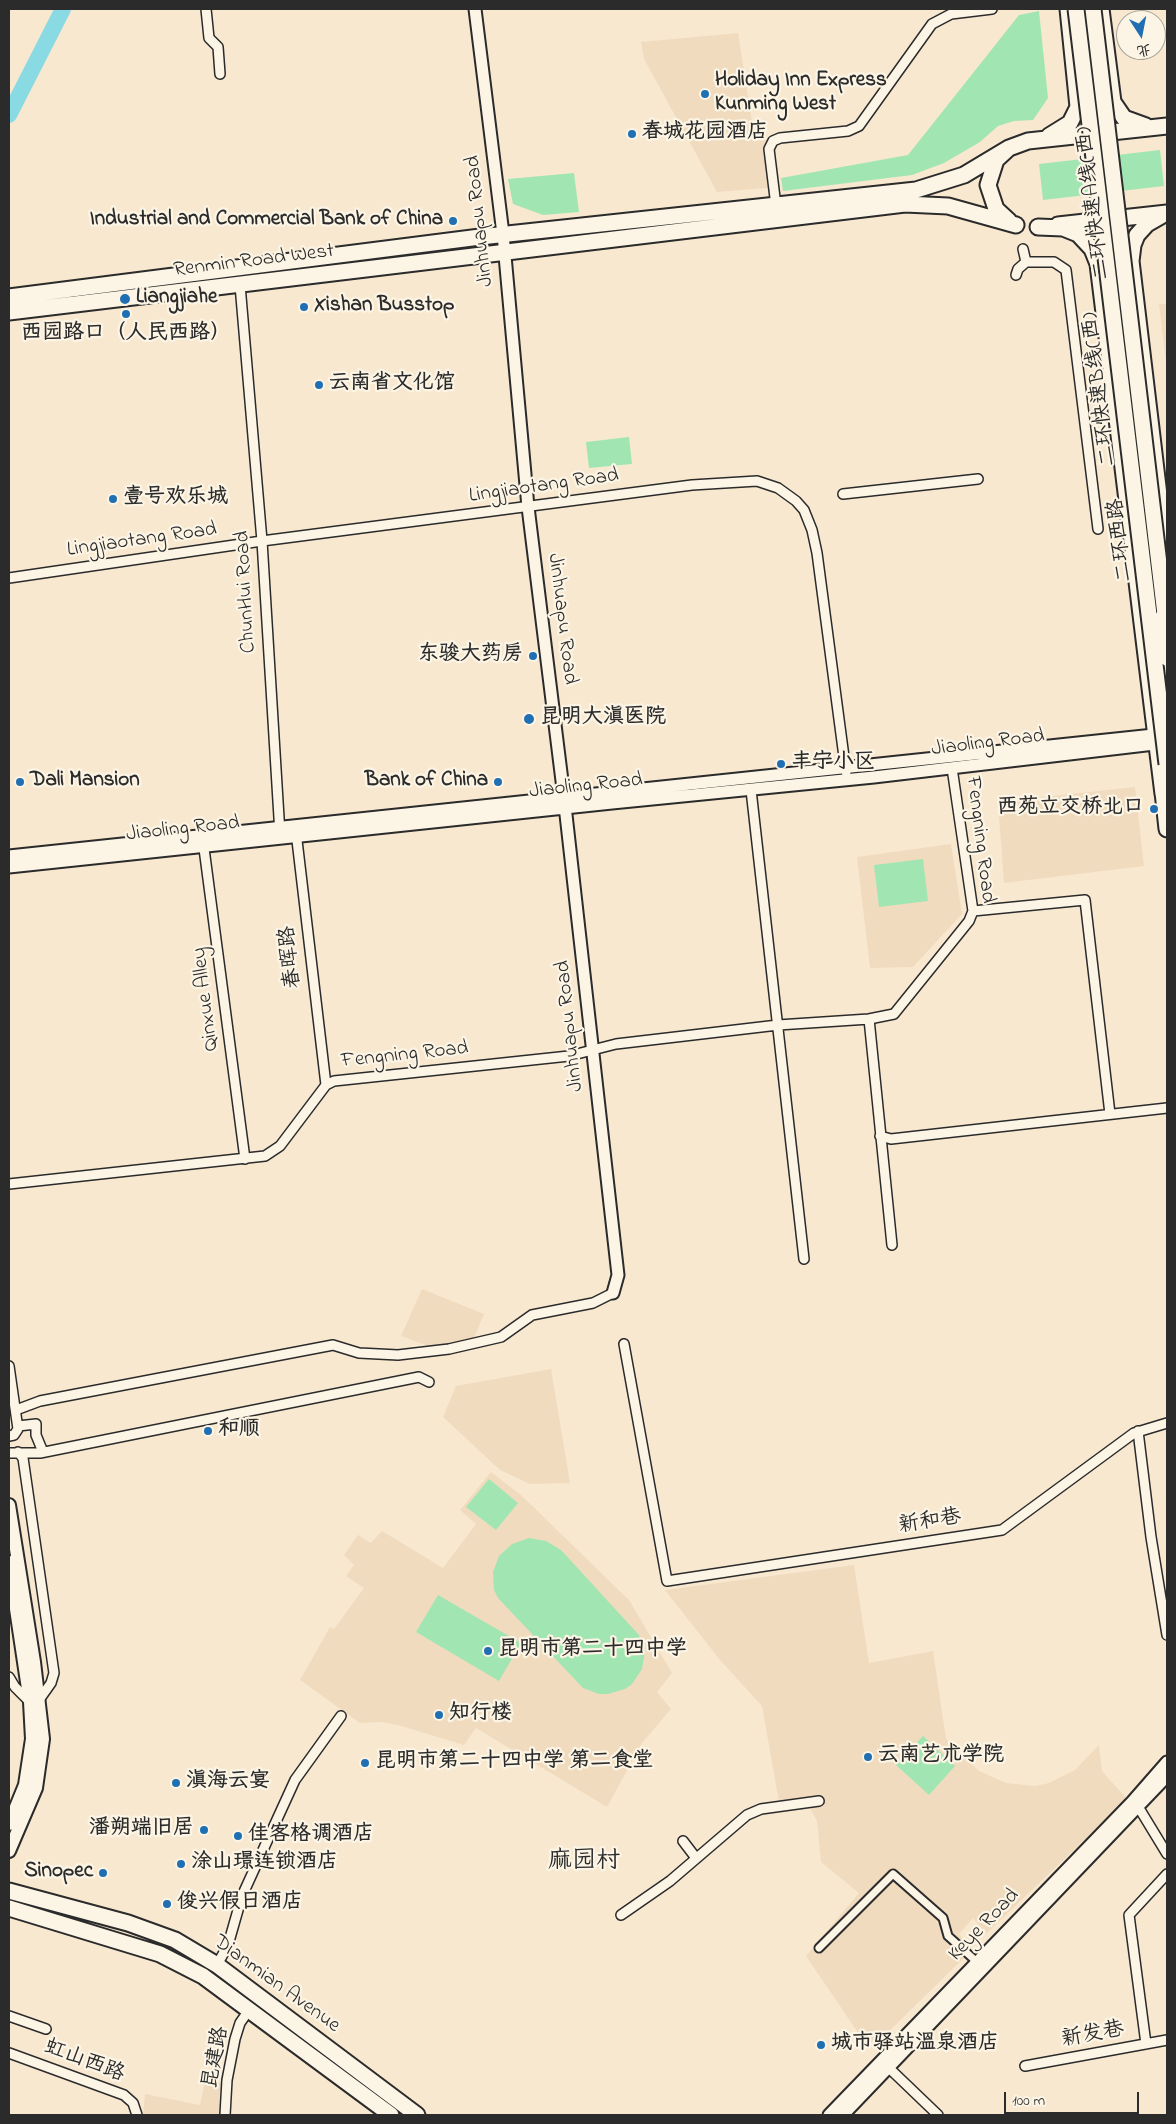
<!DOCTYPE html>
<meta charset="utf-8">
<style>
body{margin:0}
#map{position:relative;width:1176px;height:2124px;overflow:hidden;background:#f8e8d0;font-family:"Indie Flower","LXGW WenKai TC",sans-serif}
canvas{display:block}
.frame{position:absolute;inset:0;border:10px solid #2b2b2b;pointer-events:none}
.north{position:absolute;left:1116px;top:10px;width:50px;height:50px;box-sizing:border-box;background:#fcf5e5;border:1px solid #a8a49b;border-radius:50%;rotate:169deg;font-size:14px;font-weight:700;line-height:20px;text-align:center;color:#2b2b2b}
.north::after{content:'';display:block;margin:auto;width:18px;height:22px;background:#1f6fb2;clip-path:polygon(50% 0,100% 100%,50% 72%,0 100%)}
.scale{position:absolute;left:1004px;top:2092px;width:135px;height:22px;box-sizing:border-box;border:2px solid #2b2b2b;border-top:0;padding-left:6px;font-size:15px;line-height:18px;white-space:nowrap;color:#2b2b2b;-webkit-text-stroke:4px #fcf5e5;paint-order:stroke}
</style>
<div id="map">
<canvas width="1176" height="2124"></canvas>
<div class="frame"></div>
<div class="north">北</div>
<div class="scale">100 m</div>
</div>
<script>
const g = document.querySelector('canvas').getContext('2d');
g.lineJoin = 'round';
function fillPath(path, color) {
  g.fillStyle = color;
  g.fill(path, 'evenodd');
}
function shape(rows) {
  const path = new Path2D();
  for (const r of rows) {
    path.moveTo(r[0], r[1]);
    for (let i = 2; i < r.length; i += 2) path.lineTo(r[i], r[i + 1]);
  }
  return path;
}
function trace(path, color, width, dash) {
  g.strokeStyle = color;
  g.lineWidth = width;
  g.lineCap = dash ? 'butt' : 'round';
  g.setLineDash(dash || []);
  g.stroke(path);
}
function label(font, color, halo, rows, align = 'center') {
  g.font = font + ' "Indie Flower","LXGW WenKai TC",sans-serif';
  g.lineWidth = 4.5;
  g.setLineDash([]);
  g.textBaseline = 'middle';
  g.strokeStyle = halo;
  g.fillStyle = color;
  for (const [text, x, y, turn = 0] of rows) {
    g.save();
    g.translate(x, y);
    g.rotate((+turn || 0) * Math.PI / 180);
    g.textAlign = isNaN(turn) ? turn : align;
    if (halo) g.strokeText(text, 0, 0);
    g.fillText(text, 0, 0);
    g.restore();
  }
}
const built = shape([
 [738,33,753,128,772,146,778,187,717,192,644,59,641,42],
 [1159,304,1167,304,1167,370],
 [1135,787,1144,866,1004,883,998,802],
 [951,844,962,914,913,967,870,968,857,857],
 [422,1289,484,1314,474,1338,431,1347,401,1336],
 [551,1369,570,1483,530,1484,500,1470,443,1417,456,1386],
 [491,1472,521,1495,629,1600,672,1673,657,1692,671,1709,642,1743,607,1807,476,1728,464,1745,398,1725,381,1722,360,1723,300,1680,330,1627,334,1629,364,1588,346,1576,354,1565,344,1555,358,1535,371,1543,382,1531,443,1568,476,1524,460,1510],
 [854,1565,869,1663,933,1651,946,1739,979,1771,1006,1783,1035,1786,1049,1783,1075,1770,1099,1745,1102,1771,1127,1799,986,1934,973,1918,959,1934,972,1950,877,2043,863,2040,806,1956,859,1893,821,1862,817,1821,806,1800,779,1802,762,1706,720,1660,665,1590],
 [206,2078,225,2084,223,2115,143,2115,145,2094,200,2105]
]);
const green = shape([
 [1039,11,1048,98,1033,120,1014,121,998,126,980,142,944,163,912,175,783,191,781,178,908,155,1019,15],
 [1160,150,1164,186,1043,200,1039,164],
 [574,173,579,212,543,215,513,204,508,179],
 [629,437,632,464,589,468,586,442],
 [923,859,928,901,879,907,874,865],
 [489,1479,518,1503,496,1530,466,1507],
 [529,1538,546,1541,561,1550,639,1635,645,1652,642,1669,632,1684,625,1689,608,1694,599,1694,583,1688,498,1598,494,1590,493,1572,499,1556,512,1544],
 [438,1595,521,1643,499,1681,416,1632],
 [923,1736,955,1766,929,1795,896,1765]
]);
const river = shape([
 [9,115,63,9]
]);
const pedestrian = shape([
 [819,1948,893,1874,943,1918,948,1936,977,1962]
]);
const minor = shape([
 [206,9,209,38,218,47,220,74],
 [776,206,769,149,773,141,780,138,848,131,859,126,932,24,951,14,992,9],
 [1023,249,1026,262],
 [1016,275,1018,269,1026,262,1054,262,1066,270,1098,529],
 [240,285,262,541,280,834],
 [843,494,978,479],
 [9,578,262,541,692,485,757,481,778,488,796,501,804,510,812,530,817,553,846,772],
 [751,790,804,1259],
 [296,832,326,1085],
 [203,841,245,1159],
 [973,911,1085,900,1110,1114],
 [869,1019,892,1245],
 [880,1136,891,1139,1167,1108],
 [9,1184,265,1156,280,1146,326,1085,334,1081,569,1056,616,1044,778,1025,869,1019,894,1014,969,921,973,911,952,768],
 [624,1344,667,1581,1002,1530,1134,1433,1167,1423],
 [9,1366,18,1429,14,1435,9,1436],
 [16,1410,40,1401,333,1345,359,1353,398,1355,449,1349,501,1337,532,1315,593,1303,613,1293],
 [18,1426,36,1424,36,1435,43,1452],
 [1138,1431,1151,1537,1167,1635],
 [18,1452,23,1458,54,1673,51,1683,39,1700],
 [9,1453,40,1453,419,1377,429,1382],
 [9,1677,15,1687,30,1702],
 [1139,1808,1167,1854],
 [683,1841,696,1858],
 [621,1915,670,1881,747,1815,761,1809,819,1801],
 [217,1965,228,1945,242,1896,295,1780,341,1716],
 [9,2016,46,2029],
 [1146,2044,1129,1915,1167,1874],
 [9,2053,124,2095,133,2103,137,2115],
 [1025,2066,1167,2040],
 [889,2068,938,2115],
 [225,2115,227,2080,235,2039,240,2023,249,2010]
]);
const tertiary = shape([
 [475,9,503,234,528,507,564,797,618,1275,613,1293],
 [9,856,1163,734],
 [9,867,612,803,874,777,1163,743],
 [829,2115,1132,1802,1167,1762],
 [843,2115,1167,1776]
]);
const secondary = shape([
 [9,1505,34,1662,43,1739,36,1788,9,1851],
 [9,1562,30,1702,32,1739,25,1785,9,1824]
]);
const primary = shape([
 [1101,9,1113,102,1124,118,1146,126],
 [1049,136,1070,123,1078,107,1068,9],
 [1161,216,1147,224,1137,235,1133,245,1131,261,1167,562],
 [1009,221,996,209,988,185,996,160,1009,148,1028,141,1167,126],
 [1058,225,1167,213],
 [1038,227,1063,228,1078,234,1092,249,1098,264,1163,794],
 [9,297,480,237,916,190,964,175,1009,148],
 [9,312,905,204,948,206,1016,225],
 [1162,783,1167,829],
 [9,1891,128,1923,175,1940,217,1965,417,2115],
 [9,1908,160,1954,203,1976,391,2115]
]);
const primaryBridge = shape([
 [1162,618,1167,658]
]);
const trunkBridge = shape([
 [1076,9,1167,764],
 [1093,9,1167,631]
]);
const markers = [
 [705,94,5,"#1f6fb2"],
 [632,134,5,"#1f6fb2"],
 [453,221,5,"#1f6fb2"],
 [125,299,6,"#1f6fb2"],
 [304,307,5,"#1f6fb2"],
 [126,314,5,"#1f6fb2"],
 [319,385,5,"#1f6fb2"],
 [113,499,5,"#1f6fb2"],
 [533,656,5,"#1f6fb2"],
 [529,719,6,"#1f6fb2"],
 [781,764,5,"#1f6fb2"],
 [20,782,5,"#1f6fb2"],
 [498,782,5,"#1f6fb2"],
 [1154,809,5,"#1f6fb2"],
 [208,1431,5,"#1f6fb2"],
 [488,1651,5,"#1f6fb2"],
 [439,1715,5,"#1f6fb2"],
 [868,1757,5,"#1f6fb2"],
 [365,1763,5,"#1f6fb2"],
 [176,1783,5,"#1f6fb2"],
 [204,1830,5,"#1f6fb2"],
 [238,1836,5,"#1f6fb2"],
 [181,1864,5,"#1f6fb2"],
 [103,1873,5,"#1f6fb2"],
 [167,1904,5,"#1f6fb2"],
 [821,2045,5,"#1f6fb2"]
];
const poiNames = [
 ["Holiday Inn Express",715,82],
 ["Kunming West",715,106],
 ["春城花园酒店",642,134],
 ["Industrial and Commercial Bank of China",443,221,"right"],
 ["Liangjiahe",136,299],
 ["Xishan Busstop",314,307],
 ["西园路口（人民西路）",126,335,"center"],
 ["云南省文化馆",329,385],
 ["壹号欢乐城",123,499],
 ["东骏大药房",523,656,"right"],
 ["昆明大滇医院",540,719],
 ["丰宁小区",791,764],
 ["Dali Mansion",30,782],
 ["Bank of China",488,782,"right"],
 ["西苑立交桥北口",1144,809,"right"],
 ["和顺",218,1431],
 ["昆明市第二十四中学",498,1651],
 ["知行楼",449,1715],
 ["云南艺术学院",878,1757],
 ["昆明市第二十四中学 第二食堂",375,1763],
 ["滇海云宴",186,1783],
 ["潘朔端旧居",194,1830,"right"],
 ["佳客格调酒店",248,1836],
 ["涂山璟连锁酒店",191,1864],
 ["Sinopec",93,1873,"right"],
 ["俊兴假日酒店",177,1904],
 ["城市驿站温泉酒店",831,2045]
];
const streetNames = [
 ["二环快速A线(西)",1095,203,-97],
 ["Jinhuapu Road",481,221,-96],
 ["Renmin Road West",254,262,-7],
 ["二环快速B线(西)",1101,389,-97],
 ["Lingjiaotang Road",544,487,-8],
 ["二环西路",1122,540,-97],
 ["Lingjiaotang Road",142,541,-8],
 ["ChunHui Road",247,592,-93],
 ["Jinhuapu Road",561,619,83],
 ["Jiaoling Road",988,744,-7],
 ["Jiaoling Road",586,787,-6],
 ["Jiaoling Road",183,830,-6],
 ["Fengning Road",979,840,83],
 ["春晖路",292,957,-96],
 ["Qinxue Alley",207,999,-97],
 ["Jinhuapu Road",571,1026,-96],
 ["Fengning Road",405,1056,-6],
 ["新和巷",930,1523,-9],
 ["Keye Road",985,1926,-46],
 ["Dianmian Avenue",276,1985,36],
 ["新发巷",1093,2036,-10],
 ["昆建路",217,2058,-79],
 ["虹山西路",84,2062,21]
];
const quarterNames = [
 ["麻园村",584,1863]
];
fillPath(built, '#f1dbbe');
fillPath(green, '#a1e6b2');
trace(river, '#89dae3', 16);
trace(pedestrian, '#2b2b2b', 11);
trace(minor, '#2b2b2b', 12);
trace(tertiary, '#2b2b2b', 15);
trace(secondary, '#2b2b2b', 16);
trace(primary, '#2b2b2b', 19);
trace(pedestrian, '#fcf5e5', 7);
trace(minor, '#fcf5e5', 9);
trace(tertiary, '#fcf5e5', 11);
trace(secondary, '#fcf5e5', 12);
trace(primary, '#fcf5e5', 15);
trace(primaryBridge, '#2b2b2b', 19, []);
trace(trunkBridge, '#2b2b2b', 19, []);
trace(primaryBridge, '#fcf5e5', 15);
trace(trunkBridge, '#fcf5e5', 15);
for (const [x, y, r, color] of markers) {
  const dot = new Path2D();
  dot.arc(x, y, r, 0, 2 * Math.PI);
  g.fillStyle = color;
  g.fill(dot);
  trace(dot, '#fcf5e5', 2);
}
label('bold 21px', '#2b2b2b', '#fcf5e5', poiNames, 'left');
label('21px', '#2b2b2b', '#fcf5e5', streetNames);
label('24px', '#2b2b2b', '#fcf5e5', quarterNames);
</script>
